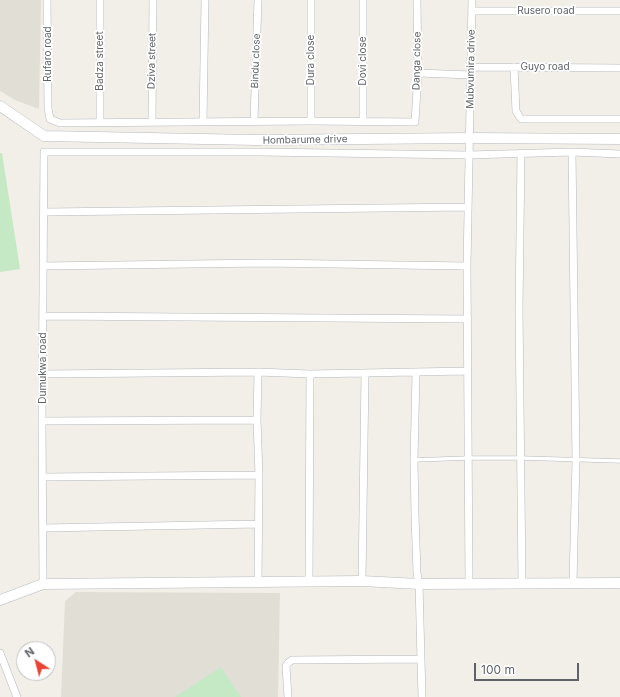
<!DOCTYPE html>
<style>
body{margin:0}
#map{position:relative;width:620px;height:697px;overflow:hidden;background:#f1efe8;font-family:Inter,sans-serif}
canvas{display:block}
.north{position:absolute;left:16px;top:641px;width:40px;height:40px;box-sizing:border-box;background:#fff;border:1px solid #bfc1c3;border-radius:50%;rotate:324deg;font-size:11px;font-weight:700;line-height:16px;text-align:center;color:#5f6368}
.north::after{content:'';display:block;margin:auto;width:14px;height:18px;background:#ea4335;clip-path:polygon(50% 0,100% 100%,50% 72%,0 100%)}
.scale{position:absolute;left:474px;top:663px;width:105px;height:18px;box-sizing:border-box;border:2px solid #5f6368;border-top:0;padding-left:5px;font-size:12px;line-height:14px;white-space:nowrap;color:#5f6368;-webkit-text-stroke:3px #fff;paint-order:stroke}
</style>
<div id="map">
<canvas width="620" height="697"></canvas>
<div class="north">N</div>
<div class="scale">100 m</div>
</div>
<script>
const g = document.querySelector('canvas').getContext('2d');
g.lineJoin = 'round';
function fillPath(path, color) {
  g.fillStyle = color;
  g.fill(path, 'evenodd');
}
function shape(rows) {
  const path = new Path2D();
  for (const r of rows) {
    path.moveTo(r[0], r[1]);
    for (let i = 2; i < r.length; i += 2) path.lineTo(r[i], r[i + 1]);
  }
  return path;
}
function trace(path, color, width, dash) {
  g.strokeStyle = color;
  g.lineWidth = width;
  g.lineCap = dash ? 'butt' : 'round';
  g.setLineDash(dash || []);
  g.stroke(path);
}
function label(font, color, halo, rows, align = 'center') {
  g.font = font + ' Inter,sans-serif';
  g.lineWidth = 3.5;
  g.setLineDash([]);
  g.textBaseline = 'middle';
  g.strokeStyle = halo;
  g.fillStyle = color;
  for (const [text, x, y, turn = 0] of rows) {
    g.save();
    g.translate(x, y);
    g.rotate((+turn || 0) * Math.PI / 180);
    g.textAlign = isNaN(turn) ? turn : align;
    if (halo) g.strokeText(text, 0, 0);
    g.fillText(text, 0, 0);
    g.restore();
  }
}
const education = shape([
 [0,0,41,0,39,109,15,100,0,91],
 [76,592,280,593,278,697,61,697,65,601]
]);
const green = shape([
 [0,153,2,153,20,269,0,272],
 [221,667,241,697,175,697]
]);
const lane = shape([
 [414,460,469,458,521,458,620,461]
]);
const street = shape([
 [47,0,48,108,50,119,60,123,311,121,415,122,418,73,417,0],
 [472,11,620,11],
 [471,67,620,68],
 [514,67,516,111,521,119,620,119],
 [418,73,471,75],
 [152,121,153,0],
 [254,121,258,0],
 [311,121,311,0],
 [363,121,363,0],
 [100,122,100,0],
 [203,122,205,0],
 [572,152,576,460,573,583],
 [521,153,519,310,522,583],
 [45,212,468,207],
 [43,266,265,263,467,266],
 [43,316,468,319],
 [416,373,414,460,415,515,417,573,419,584,422,697],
 [43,374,258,372,310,374,467,371],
 [42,421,257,420],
 [43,477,259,475],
 [44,528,258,524],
 [309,581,310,374],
 [362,581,365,374],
 [258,582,259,475,257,420,258,372],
 [43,584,42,421,44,152,259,152,469,155,572,152,620,154],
 [469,584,467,266,472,0],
 [0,653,17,697],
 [288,697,286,666,288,663,292,660,421,659]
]);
const secondary = shape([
 [0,106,44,136,256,140,470,138,620,139],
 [0,600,43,584,362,581,419,584,620,583]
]);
const streetNames = [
 ["Rusero road",546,11],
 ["Rufaro road",48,54,-90],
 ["Dura close",311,60,-90],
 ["Badza street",100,61,-90],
 ["Dziva street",152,61,-89],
 ["Bindu close",256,61,-88],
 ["Dovi close",363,61,-90],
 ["Danga close",417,61,-89],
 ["Guyo road",545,67],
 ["Mubvumira drive",471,69,-89],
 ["Hombarume drive",305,140,-1],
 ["Dumukwa road",43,368,-90]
];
fillPath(education, '#e1ded6');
fillPath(green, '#c5e8c5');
trace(lane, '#b5b8bc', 4.5);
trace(street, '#b5b8bc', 8);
trace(secondary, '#b6babf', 11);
trace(lane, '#fff', 3.5);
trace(street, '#fff', 7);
trace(secondary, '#fff', 10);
label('10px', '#5f6368', '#fff', streetNames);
</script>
